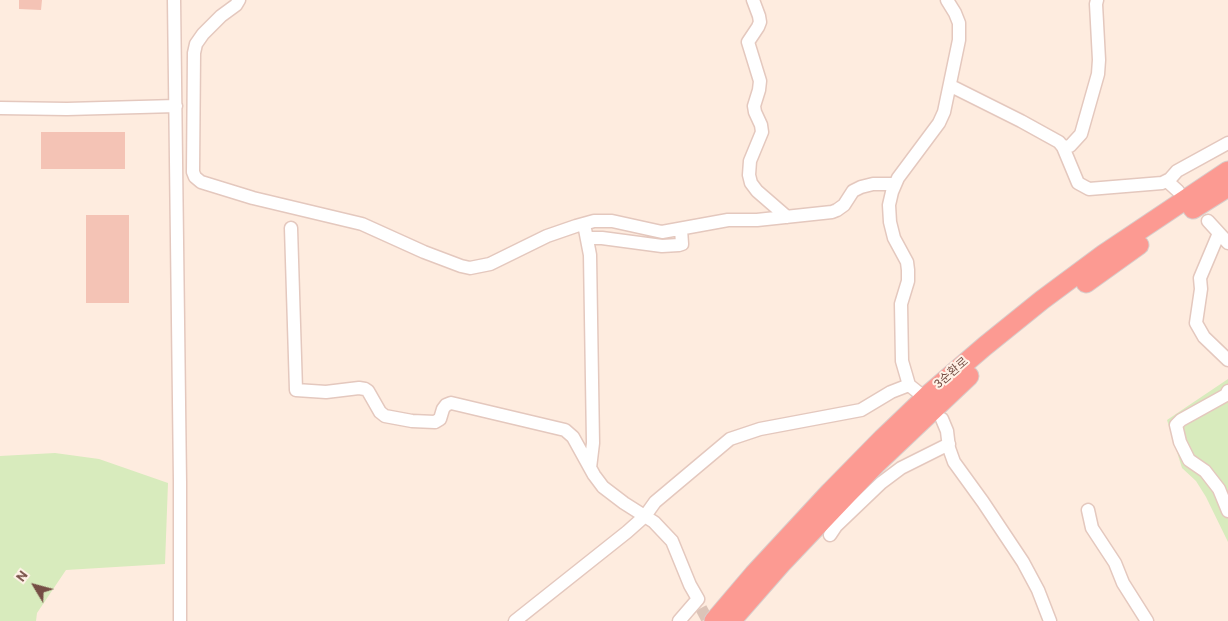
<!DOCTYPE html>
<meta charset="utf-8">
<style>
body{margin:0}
#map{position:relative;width:1228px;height:621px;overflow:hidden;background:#feecdf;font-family:Overpass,sans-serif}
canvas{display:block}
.north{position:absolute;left:10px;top:561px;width:50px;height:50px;-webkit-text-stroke:4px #fff1e6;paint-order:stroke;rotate:307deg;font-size:14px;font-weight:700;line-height:20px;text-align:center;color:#754e45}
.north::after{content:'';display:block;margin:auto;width:18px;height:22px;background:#754e45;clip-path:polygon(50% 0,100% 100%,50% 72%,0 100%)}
</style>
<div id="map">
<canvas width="1228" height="621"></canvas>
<div class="north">N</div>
</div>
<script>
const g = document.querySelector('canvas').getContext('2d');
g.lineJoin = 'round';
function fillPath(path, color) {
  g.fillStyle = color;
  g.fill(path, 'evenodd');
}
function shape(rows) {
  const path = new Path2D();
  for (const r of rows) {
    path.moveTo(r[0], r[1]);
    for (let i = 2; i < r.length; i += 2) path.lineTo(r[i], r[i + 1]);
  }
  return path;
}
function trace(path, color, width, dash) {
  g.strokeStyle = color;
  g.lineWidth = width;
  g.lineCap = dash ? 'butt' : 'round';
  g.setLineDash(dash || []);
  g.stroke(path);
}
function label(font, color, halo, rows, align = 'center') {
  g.font = font + ' Overpass,"Noto Sans KR",sans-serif';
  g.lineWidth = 4;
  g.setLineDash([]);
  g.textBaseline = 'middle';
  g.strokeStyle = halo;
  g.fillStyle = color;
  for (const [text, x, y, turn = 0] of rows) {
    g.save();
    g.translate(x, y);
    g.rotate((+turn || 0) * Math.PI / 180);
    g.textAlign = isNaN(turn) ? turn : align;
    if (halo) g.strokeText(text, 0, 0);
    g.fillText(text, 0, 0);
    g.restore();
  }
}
const green = shape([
 [1228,379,1228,542,1206,497,1196,481,1182,468,1167,420],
 [55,453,99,459,168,483,165,564,66,570,37,613,36,621,0,621,0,456]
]);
const building = shape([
 [19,0,42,0,41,10,19,9],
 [41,132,125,132,125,169,41,169],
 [86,215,129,215,129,303,86,303]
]);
const minorTunnel = shape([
 [701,608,708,621]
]);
const minor = shape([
 [174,0,180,481,180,621],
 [239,0,236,5,221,16,203,34,196,44,194,53,193,172,195,177,201,182,253,198,362,224,424,252,461,266,470,268,490,264,547,236,576,226,594,221,612,221,662,232,728,220,757,220,832,212,837,210,844,205,853,191,861,187,873,184,895,184],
 [753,0,759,16,760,22,758,27,748,42,760,81,759,90,754,106,755,112,761,125,762,132,750,161,749,175,751,183,757,191,787,217],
 [951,86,1021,121,1059,142,1063,147,1078,183,1089,189,1162,183,1170,179,1177,171,1228,143],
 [0,108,67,109,176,106],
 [1063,147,1070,146,1081,134,1098,74,1099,60,1096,4,1097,0],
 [1167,181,1178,191],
 [1208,221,1228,243],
 [584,224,590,255,593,443,590,468],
 [291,228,296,390,326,392,359,388,365,389,368,391,380,412,385,416,412,421,435,422,440,419,443,409,446,405,451,403,565,430,573,437,594,475,603,487,624,503,654,522,672,541,690,585,698,599,679,621],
 [1219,233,1200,278,1201,289,1196,323,1204,337,1228,360],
 [587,238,602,238,662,246,679,245,682,244,681,229],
 [1228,391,1226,395,1181,420,1176,425,1180,442,1189,460,1205,471,1219,489,1228,511],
 [919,393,909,385,902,361,901,304,908,281,908,270,907,262,894,238,890,222,889,205,892,192,898,178,939,123,944,112,959,40,959,23,955,13,947,0],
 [942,419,947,431,949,448,954,462,983,502,1023,562,1038,590,1050,621],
 [1088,510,1092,528,1115,563,1123,583,1147,621],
 [830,535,836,526,881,483,901,468,949,444],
 [515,621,627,532,645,516,655,502,730,439,760,429,861,410,891,392,909,385]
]);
const highway = shape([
 [1193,209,1228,187],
 [1086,283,1139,245],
 [732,620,781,564,877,463,969,376],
 [714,621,754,574,830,492,883,438,929,394,985,346,1042,300,1104,254,1228,171]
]);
const streetNames = [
 ["3순환로",952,374,-41]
];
fillPath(green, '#d8ebbd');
fillPath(building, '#f4c3b5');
trace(minorTunnel, '#dcc4b8', 12, [12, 6]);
trace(minor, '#e4c8be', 15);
trace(highway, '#d8cdcb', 21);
trace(minor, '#fff', 12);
trace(highway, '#fc9a92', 19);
label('12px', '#754e45', '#fff1e6', streetNames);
</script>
